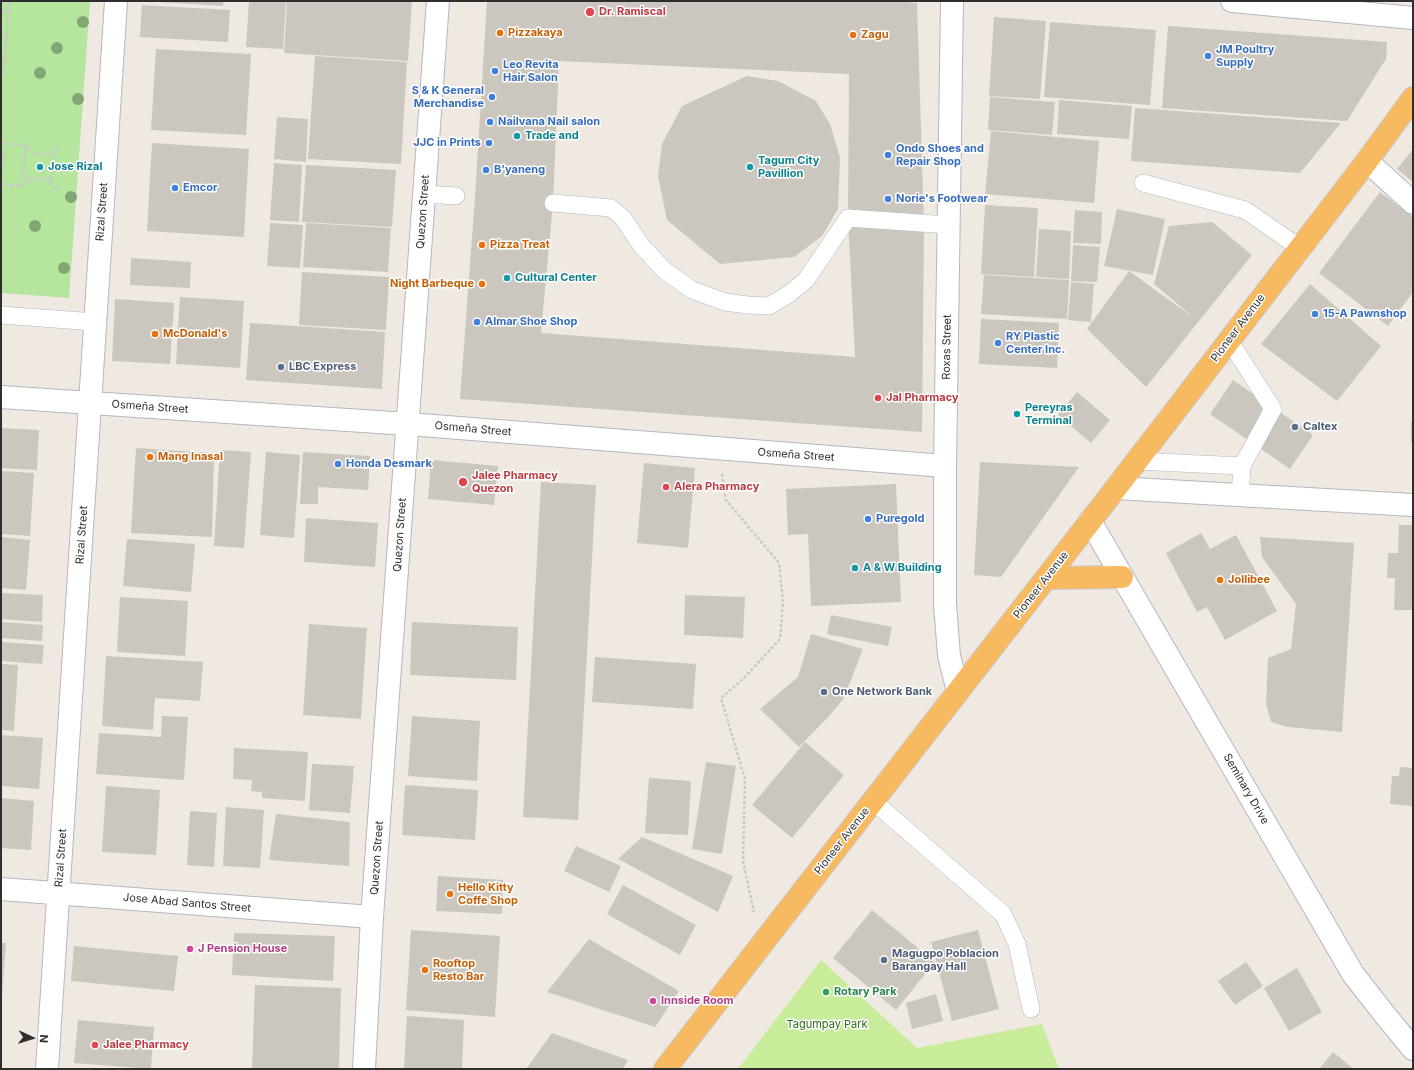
<!DOCTYPE html>
<meta charset="utf-8">
<style>
body{margin:0}
#map{position:relative;width:1414px;height:1070px;overflow:hidden;background:#efe9e1;font-family:Inter,sans-serif}
canvas{display:block}
.frame{position:absolute;inset:0;border:2px solid #2e2e2e;pointer-events:none}
.north{position:absolute;left:12px;top:1018px;width:40px;height:40px;-webkit-text-stroke:3px #fff;paint-order:stroke;rotate:94deg;font-size:11px;font-weight:700;line-height:16px;text-align:center;color:#2e2e2e}
.north::after{content:'';display:block;margin:auto;width:14px;height:18px;background:#2e2e2e;clip-path:polygon(50% 0,100% 100%,50% 72%,0 100%)}
</style>
<div id="map">
<canvas width="1414" height="1070"></canvas>
<div class="frame"></div>
<div class="north">N</div>
</div>
<script>
const g = document.querySelector('canvas').getContext('2d');
g.lineJoin = 'round';
function fillPath(path, color) {
  g.fillStyle = color;
  g.fill(path, 'evenodd');
}
function shape(rows) {
  const path = new Path2D();
  for (const r of rows) {
    path.moveTo(r[0], r[1]);
    for (let i = 2; i < r.length; i += 2) path.lineTo(r[i], r[i + 1]);
  }
  return path;
}
function trace(path, color, width, dash) {
  g.strokeStyle = color;
  g.lineWidth = width;
  g.lineCap = dash ? 'butt' : 'round';
  g.setLineDash(dash || []);
  g.stroke(path);
}
function label(font, color, halo, rows, align = 'center') {
  g.font = font + ' Inter,sans-serif';
  g.lineWidth = 3;
  g.setLineDash([]);
  g.textBaseline = 'middle';
  g.strokeStyle = halo;
  g.fillStyle = color;
  for (const [text, x, y, turn = 0] of rows) {
    g.save();
    g.translate(x, y);
    g.rotate((+turn || 0) * Math.PI / 180);
    g.textAlign = isNaN(turn) ? turn : align;
    if (halo) g.strokeText(text, 0, 0);
    g.fillText(text, 0, 0);
    g.restore();
  }
}
const green = shape([
 [1,1,90,1,69,298,1,293]
]);
const pitch = shape([
 [821,960,917,1048,1042,1024,1059,1069,738,1069]
]);
const building = shape([
 [159,1,224,1,223,6,159,2],
 [249,1,286,1,283,49,246,47],
 [287,1,412,1,408,61,284,53],
 [487,1,895,1,917,3,924,223,922,432,460,399,475,197],
 [559,61,849,74,848,218,855,357,541,333,553,203],
 [142,5,230,10,228,42,140,37],
 [994,17,1046,21,1040,99,989,96],
 [1050,22,1156,30,1150,105,1044,97],
 [1168,26,1387,42,1386,59,1347,121,1162,108],
 [156,49,251,54,246,135,151,130],
 [315,56,407,62,401,164,308,159],
 [747,76,778,81,816,101,830,124,840,158,838,209,822,236,794,257,720,264,667,220,658,176,662,144,682,106],
 [990,97,1055,102,1052,135,988,130],
 [1059,100,1132,106,1129,139,1057,134],
 [1135,108,1341,123,1300,173,1131,161],
 [277,117,308,119,306,162,274,159],
 [991,131,1099,141,1094,203,985,194],
 [152,143,249,149,244,237,147,231],
 [1413,149,1413,182,1397,169],
 [274,163,302,165,299,222,270,220],
 [306,165,396,170,392,227,302,222],
 [1380,192,1413,217,1413,292,1388,326,1319,273],
 [985,205,1038,208,1034,277,981,274],
 [1117,209,1165,219,1153,275,1104,266],
 [1075,210,1102,212,1101,244,1073,243],
 [1212,222,1252,255,1146,387,1087,329,1129,271,1194,318,1154,284,1169,226],
 [270,223,303,225,300,268,267,266],
 [306,223,391,228,388,272,303,267],
 [1039,229,1071,231,1069,279,1036,277],
 [1073,245,1100,247,1097,282,1071,281],
 [131,258,191,262,190,288,130,285],
 [302,272,389,277,386,330,299,325],
 [984,275,1069,280,1067,319,981,314],
 [1071,282,1094,284,1091,322,1068,320],
 [1310,284,1381,346,1337,401,1261,344],
 [180,297,244,301,240,368,176,364],
 [115,299,174,303,170,364,112,361],
 [981,319,1059,323,1057,368,979,364],
 [250,323,385,332,382,389,246,380],
 [1233,380,1313,435,1290,469,1210,414],
 [1077,392,1110,420,1091,443,1058,415],
 [1411,422,1413,422,1413,442,1411,442],
 [1,428,39,430,37,470,1,468],
 [136,448,214,453,212,537,131,533],
 [220,450,251,452,244,548,214,546],
 [266,452,300,455,294,538,260,535],
 [303,452,370,456,368,490,318,487,318,504,300,504],
 [431,460,498,466,494,505,428,499],
 [980,462,1079,467,1001,577,974,575],
 [644,463,695,468,688,548,637,543],
 [1,471,34,473,30,536,1,534],
 [541,482,596,485,578,820,523,817],
 [896,484,901,602,811,606,808,534,788,535,786,489],
 [306,518,378,523,375,567,304,562],
 [1399,525,1413,525,1413,610,1394,610,1395,578,1387,578,1388,553,1398,553],
 [1201,533,1210,549,1236,535,1277,611,1225,640,1207,607,1197,612,1166,553],
 [1,537,30,540,26,590,1,588],
 [1260,537,1354,543,1342,732,1288,727,1271,722,1266,704,1268,658,1291,649,1296,604,1262,557],
 [127,539,195,544,191,592,123,586],
 [1,593,43,595,42,622,1,619],
 [685,595,745,597,743,638,684,635],
 [120,597,188,601,185,656,117,652],
 [831,615,892,627,888,646,827,634],
 [1,622,43,625,42,641,1,638],
 [412,622,518,627,516,680,410,675],
 [309,624,367,628,361,719,303,715],
 [811,634,863,649,844,698,830,715,799,747,760,709,798,677],
 [1,642,44,645,42,664,1,661],
 [106,656,203,662,200,701,155,698,153,730,102,726],
 [595,657,696,664,693,709,592,702],
 [1,664,18,665,14,731,1,730],
 [162,716,188,717,184,780,96,774,99,733,161,737],
 [412,716,480,721,477,781,408,776],
 [1,735,43,738,39,789,1,786],
 [805,742,844,775,792,838,752,805],
 [234,748,308,752,305,801,262,798,262,792,251,791,252,780,233,779],
 [706,762,736,766,722,854,692,849],
 [312,764,354,766,350,813,309,810],
 [1400,767,1413,768,1413,806,1390,804,1392,776,1399,776],
 [649,778,691,781,688,835,645,833],
 [405,785,478,790,475,840,402,835],
 [106,786,160,790,156,855,102,852],
 [1,798,34,801,31,850,1,848],
 [226,807,264,810,260,868,223,866],
 [190,811,217,813,214,867,187,865],
 [276,814,350,822,349,866,269,860],
 [642,837,733,876,718,912,618,859],
 [576,846,621,866,609,892,564,871],
 [438,876,503,880,502,914,436,911],
 [623,885,696,925,680,955,607,914],
 [872,910,935,962,896,1010,833,958],
 [411,930,500,936,495,1017,406,1010],
 [978,930,999,1009,952,1021,931,942],
 [234,933,335,936,333,981,232,975],
 [589,939,679,991,655,1027,547,992],
 [1,943,6,943,2,995,1,995],
 [74,946,178,956,174,991,71,981],
 [1246,962,1263,986,1235,1005,1218,981],
 [1297,968,1322,1012,1289,1031,1264,988],
 [255,985,341,988,339,1069,252,1069],
 [936,994,943,1021,912,1029,906,1003],
 [407,1016,464,1020,462,1069,404,1069],
 [78,1020,154,1027,151,1069,74,1063],
 [552,1033,628,1060,623,1069,526,1069],
 [1333,1052,1354,1069,1319,1069]
]);
const path = shape([
 [1,11,8,11],
 [1,79,5,61,9,1],
 [1,143,25,145,35,154,47,155,60,148],
 [1,148,4,157,1,171],
 [1,184,22,186,32,178,45,179,58,190],
 [51,184,54,152],
 [22,186,25,145],
 [722,474,726,500,779,563,783,602,780,639,744,678,721,698,745,779,743,861,754,912]
]);
const service = shape([
 [1143,183,1245,210,1300,248],
 [424,194,456,196],
 [553,203,611,208,623,218,641,245,664,270,692,290,725,302,748,305,769,306,789,294,806,280,848,218,949,225],
 [1,315,95,322],
 [1136,461,1242,466,1273,409,1229,340],
 [1240,495,1242,466],
 [873,801,1003,914,1017,944,1031,1009]
]);
const minor = shape([
 [1367,161,1413,203],
 [1,889,372,917]
]);
const tertiary = shape([
 [952,1,945,466,945,604,949,656,958,691],
 [1232,1,1413,18],
 [1,397,408,424,945,466],
 [1116,488,1413,505],
 [1090,521,1353,974,1385,1015,1413,1049],
 [47,1069,116,1],
 [364,1069,372,917,438,1]
]);
const trunk = shape([
 [1046,578,1122,577],
 [665,1069,1116,488,1367,161,1413,98]
]);
const trees = [
 [83,22],
 [57,48],
 [40,73],
 [78,99],
 [71,197],
 [35,226],
 [64,268]
];
const markers = [
 [590,12,5,"#e0444e"],
 [500,33,4,"#e8710a"],
 [853,35,4,"#e8710a"],
 [1208,56,4,"#3f7fe0"],
 [495,71,4,"#3f7fe0"],
 [492,97,4,"#3f7fe0"],
 [490,122,4,"#3f7fe0"],
 [517,136,4,"#0f9aa8"],
 [489,143,4,"#3f7fe0"],
 [888,155,4,"#3f7fe0"],
 [40,167,4,"#0f9aa8"],
 [750,167,4,"#0f9aa8"],
 [486,170,4,"#3f7fe0"],
 [175,188,4,"#3f7fe0"],
 [888,199,4,"#3f7fe0"],
 [482,245,4,"#e8710a"],
 [507,278,4,"#0f9aa8"],
 [482,284,4,"#e8710a"],
 [1315,314,4,"#3f7fe0"],
 [477,322,4,"#3f7fe0"],
 [155,334,4,"#e8710a"],
 [998,343,4,"#3f7fe0"],
 [281,367,4,"#5c6f8a"],
 [878,398,4,"#e0444e"],
 [1017,414,4,"#0f9aa8"],
 [1295,427,4,"#5c6f8a"],
 [150,457,4,"#e8710a"],
 [338,464,4,"#3f7fe0"],
 [463,482,5,"#e0444e"],
 [666,487,4,"#e0444e"],
 [868,519,4,"#3f7fe0"],
 [855,568,4,"#0f9aa8"],
 [1220,580,4,"#e8710a"],
 [824,692,4,"#5c6f8a"],
 [450,894,4,"#e8710a"],
 [190,949,4,"#d1479c"],
 [884,960,4,"#5c6f8a"],
 [425,970,4,"#e8710a"],
 [826,992,4,"#2e9e5b"],
 [653,1001,4,"#d1479c"],
 [95,1045,4,"#e0444e"]
];
const healthNames = [
 ["Dr. Ramiscal",599,12],
 ["Jal Pharmacy",886,398],
 ["Jalee Pharmacy",472,476],
 ["Quezon",472,489],
 ["Alera Pharmacy",674,487],
 ["Jalee Pharmacy",103,1045]
];
const foodNames = [
 ["Pizzakaya",508,33],
 ["Zagu",861,35],
 ["Pizza Treat",490,245],
 ["Night Barbeque",474,284,"right"],
 ["McDonald's",163,334],
 ["Mang Inasal",158,457],
 ["Jollibee",1228,580],
 ["Hello Kitty",458,888],
 ["Coffe Shop",458,901],
 ["Rooftop",433,964],
 ["Resto Bar",433,977]
];
const shopNames = [
 ["JM Poultry",1216,50],
 ["Supply",1216,63],
 ["Leo Revita",503,65],
 ["Hair Salon",503,78],
 ["S & K General",484,91,"right"],
 ["Merchandise",484,104,"right"],
 ["Nailvana Nail salon",498,122],
 ["JJC in Prints",481,143,"right"],
 ["Ondo Shoes and",896,149],
 ["Repair Shop",896,162],
 ["B'yaneng",494,170],
 ["Emcor",183,188],
 ["Norie's Footwear",896,199],
 ["15-A Pawnshop",1323,314],
 ["Almar Shoe Shop",485,322],
 ["RY Plastic",1006,337],
 ["Center Inc.",1006,350],
 ["Honda Desmark",346,464],
 ["Puregold",876,519]
];
const cultureNames = [
 ["Trade and",525,136],
 ["Tagum City",758,161],
 ["Pavillion",758,174],
 ["Jose Rizal",48,167],
 ["Cultural Center",515,278],
 ["Pereyras",1025,408],
 ["Terminal",1025,421],
 ["A & W Building",863,568]
];
const streetNames = [
 ["Rizal Street",102,212,-86],
 ["Quezon Street",423,212,-86],
 ["Pioneer Avenue",1238,328,-53],
 ["Roxas Street",947,347,-89],
 ["Osmeña Street",150,407,4],
 ["Osmeña Street",473,429,5],
 ["Osmeña Street",796,455,4],
 ["Rizal Street",82,535,-86],
 ["Quezon Street",400,535,-86],
 ["Pioneer Avenue",1041,585,-52],
 ["Seminary Drive",1246,789,60],
 ["Pioneer Avenue",842,841,-52],
 ["Rizal Street",61,858,-86],
 ["Quezon Street",377,858,-86],
 ["Jose Abad Santos Street",187,903,5]
];
const serviceNames = [
 ["LBC Express",289,367],
 ["Caltex",1303,427],
 ["One Network Bank",832,692],
 ["Magugpo Poblacion",892,954],
 ["Barangay Hall",892,967]
];
const hotelNames = [
 ["J Pension House",198,949],
 ["Innside Room",661,1001]
];
const leisureNames = [
 ["Rotary Park",834,992]
];
const parkNames = [
 ["Tagumpay Park",827,1025]
];
fillPath(green, '#b6e59e');
fillPath(pitch, '#c9ec9a');
fillPath(building, '#cbc7bf');
trace(service, '#b4b7c1', 18);
trace(minor, '#b4b7c1', 24);
trace(tertiary, '#b4b7c1', 24);
trace(trunk, '#c9c9c9', 24);
trace(path, '#c9c9c9', 2.5, [3, 2]);
trace(service, '#fff', 17);
trace(minor, '#fff', 22);
trace(tertiary, '#fff', 22);
trace(trunk, '#f8ba60', 22);
g.fillStyle = '#84a574';
for (const [x, y] of trees) {
  g.beginPath();
  g.arc(x, y, 6, 0, 2 * Math.PI);
  g.fill();
}
for (const [x, y, r, color] of markers) {
  const dot = new Path2D();
  dot.arc(x, y, r, 0, 2 * Math.PI);
  g.fillStyle = color;
  g.fill(dot);
  trace(dot, '#fff', 1.5);
}
label('bold 11px', '#be3a42', '#fff', healthNames, 'left');
label('bold 11px', '#c56008', '#fff', foodNames, 'left');
label('bold 11px', '#366cbe', '#fff', shopNames, 'left');
label('bold 11px', '#0d838f', '#fff', cultureNames, 'left');
label('11px', '#2e2e2e', '#fff', streetNames);
label('bold 11px', '#4e5e75', '#fff', serviceNames, 'left');
label('bold 11px', '#b23c85', '#fff', hotelNames, 'left');
label('bold 11px', '#27864d', '#fff', leisureNames, 'left');
label('11px', '#2c6e1b', '#fff', parkNames);
</script>
